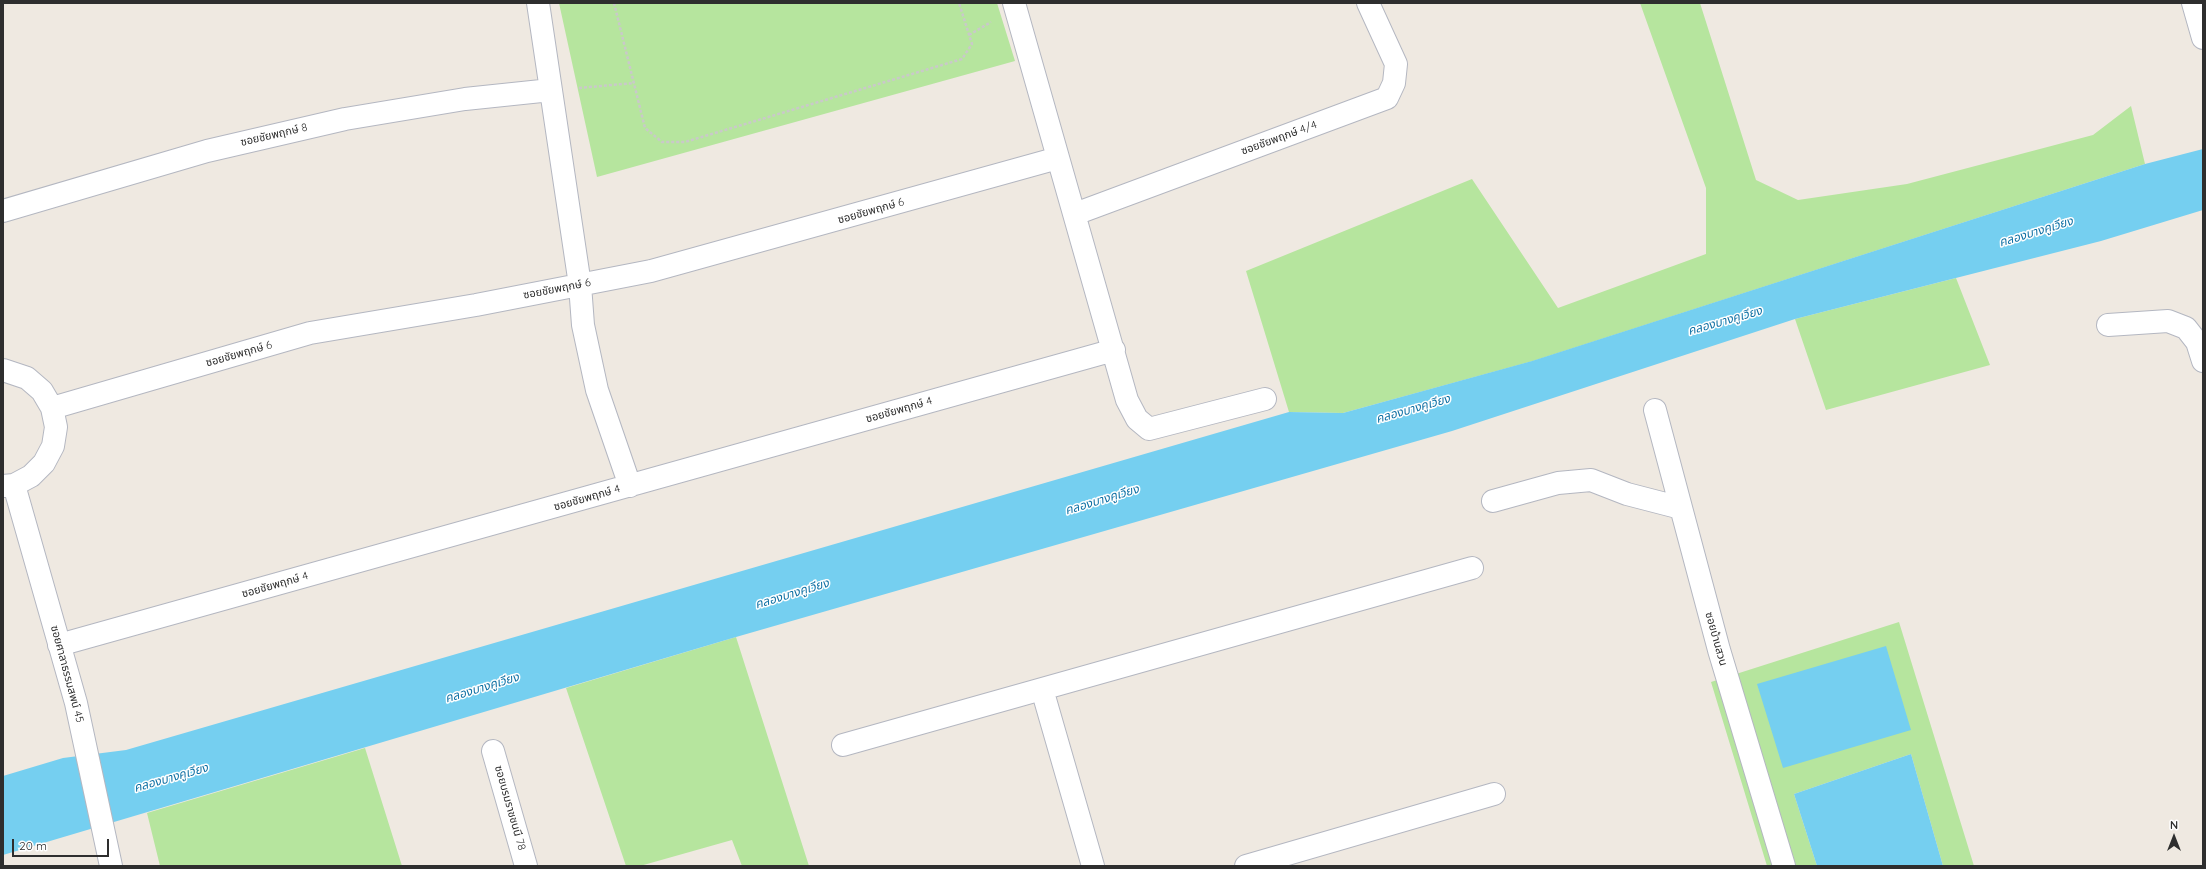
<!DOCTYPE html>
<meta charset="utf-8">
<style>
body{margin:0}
#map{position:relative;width:2206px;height:869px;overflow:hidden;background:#efe9e1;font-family:Quicksand,sans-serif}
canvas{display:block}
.frame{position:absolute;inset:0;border:4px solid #2e2e2e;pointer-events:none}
.north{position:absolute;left:2154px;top:817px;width:40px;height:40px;-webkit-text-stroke:3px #fff;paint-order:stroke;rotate:0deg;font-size:11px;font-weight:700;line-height:16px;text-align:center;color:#2e2e2e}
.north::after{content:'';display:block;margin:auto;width:14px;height:18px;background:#2e2e2e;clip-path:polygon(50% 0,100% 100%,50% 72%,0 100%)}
.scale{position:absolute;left:12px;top:839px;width:97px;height:18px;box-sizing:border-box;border:2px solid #2e2e2e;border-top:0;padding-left:5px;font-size:12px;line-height:14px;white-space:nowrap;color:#2e2e2e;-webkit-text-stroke:3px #fff;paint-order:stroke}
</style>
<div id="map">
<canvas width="2206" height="869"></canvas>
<div class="frame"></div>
<div class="north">N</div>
<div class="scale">20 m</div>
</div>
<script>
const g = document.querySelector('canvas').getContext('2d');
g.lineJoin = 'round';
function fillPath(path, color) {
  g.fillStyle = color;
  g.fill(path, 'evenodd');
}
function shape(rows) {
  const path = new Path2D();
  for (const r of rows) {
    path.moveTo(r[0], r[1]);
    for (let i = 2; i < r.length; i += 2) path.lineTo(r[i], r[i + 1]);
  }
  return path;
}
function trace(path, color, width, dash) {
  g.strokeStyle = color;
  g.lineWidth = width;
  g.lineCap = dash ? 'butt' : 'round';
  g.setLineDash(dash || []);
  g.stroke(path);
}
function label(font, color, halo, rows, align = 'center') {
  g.font = font + ' Quicksand,"Noto Sans Thai",sans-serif';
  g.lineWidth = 3;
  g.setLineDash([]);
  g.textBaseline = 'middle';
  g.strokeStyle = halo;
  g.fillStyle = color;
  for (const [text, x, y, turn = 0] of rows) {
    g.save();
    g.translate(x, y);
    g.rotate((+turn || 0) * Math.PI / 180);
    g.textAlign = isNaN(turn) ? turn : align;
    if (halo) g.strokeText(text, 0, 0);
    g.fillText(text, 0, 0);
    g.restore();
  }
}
const green = shape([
 [559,3,997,3,1015,61,597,177],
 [1640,3,1700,3,1756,180,1798,200,1907,184,2093,135,2131,106,2145,164,1533,361,1343,413,1289,412,1246,271,1472,179,1558,308,1706,254,1706,188],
 [1956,278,1990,365,1826,410,1795,319],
 [1899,622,1974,866,1943,866,1911,754,1794,794,1817,866,1767,866,1711,682],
 [736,637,809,866,742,866,732,840,640,866,626,866,566,688],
 [365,748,402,866,160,866,147,813]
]);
const water = shape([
 [2203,149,2203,210,2101,241,1795,319,1452,431,736,637,3,855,3,776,63,758,126,750,1289,412,1343,413,1532,361,2145,164],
 [1886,646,1911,730,1783,768,1757,684],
 [1911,754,1943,866,1817,866,1794,794]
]);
const path = shape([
 [614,3,645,128,662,142,685,142,962,59,972,44,959,3],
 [969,35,991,22],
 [579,88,634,83]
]);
const minor = shape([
 [538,3,580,285,583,325,597,390,630,486],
 [1014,3,1127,400,1137,419,1149,429,1265,399],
 [2193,3,2203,38],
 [3,211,207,151,345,119,465,99,551,90],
 [1075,214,1387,98,1394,83,1396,64,1368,3],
 [2108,325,2168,321,2186,328,2197,342,2203,361],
 [3,370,27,378,42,391,52,408,56,427,53,446,44,463,31,476,14,485,3,486],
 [52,408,310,333,476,305,651,271,1058,158],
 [1655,410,1719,650,1784,866],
 [14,485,76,703,111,866],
 [1493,501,1558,483,1591,480,1627,494,1681,508],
 [59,645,1114,350],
 [1042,689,1093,866],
 [843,745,1472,568],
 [493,751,526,866],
 [1246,866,1494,794]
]);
const streetNames = [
 ["ซอยชัยพฤกษ์ 8",274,135,-13],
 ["ซอยชัยพฤกษ์ 4/4",1279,138,-20],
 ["ซอยชัยพฤกษ์ 6",871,211,-16],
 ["ซอยชัยพฤกษ์ 6",557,289,-11],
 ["ซอยชัยพฤกษ์ 6",239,354,-16],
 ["ซอยชัยพฤกษ์ 4",899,410,-16],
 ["ซอยชัยพฤกษ์ 4",587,498,-16],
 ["ซอยชัยพฤกษ์ 4",275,585,-16],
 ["ซอยบ้านสวน",1716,639,74],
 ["ซอยศาลาธรรมสพน์ 45",67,674,75],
 ["ซอยบรมราชชนนี 78",510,808,74]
];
const waterNames = [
 ["คลองบางคูเวียง",2036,232,-17],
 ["คลองบางคูเวียง",1725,321,-16],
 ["คลองบางคูเวียง",1413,409,-16],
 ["คลองบางคูเวียง",1102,500,-17],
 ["คลองบางคูเวียง",792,594,-17],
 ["คลองบางคูเวียง",482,688,-17],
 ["คลองบางคูเวียง",171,778,-16]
];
fillPath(green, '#b6e59e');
fillPath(water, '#75cff0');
trace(minor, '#b4b7c1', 24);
trace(path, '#c9c9c9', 2.5, [3, 2]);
trace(minor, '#fff', 22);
label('11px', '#2e2e2e', '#fff', streetNames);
label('italic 12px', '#0d6fa3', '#fff', waterNames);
</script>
